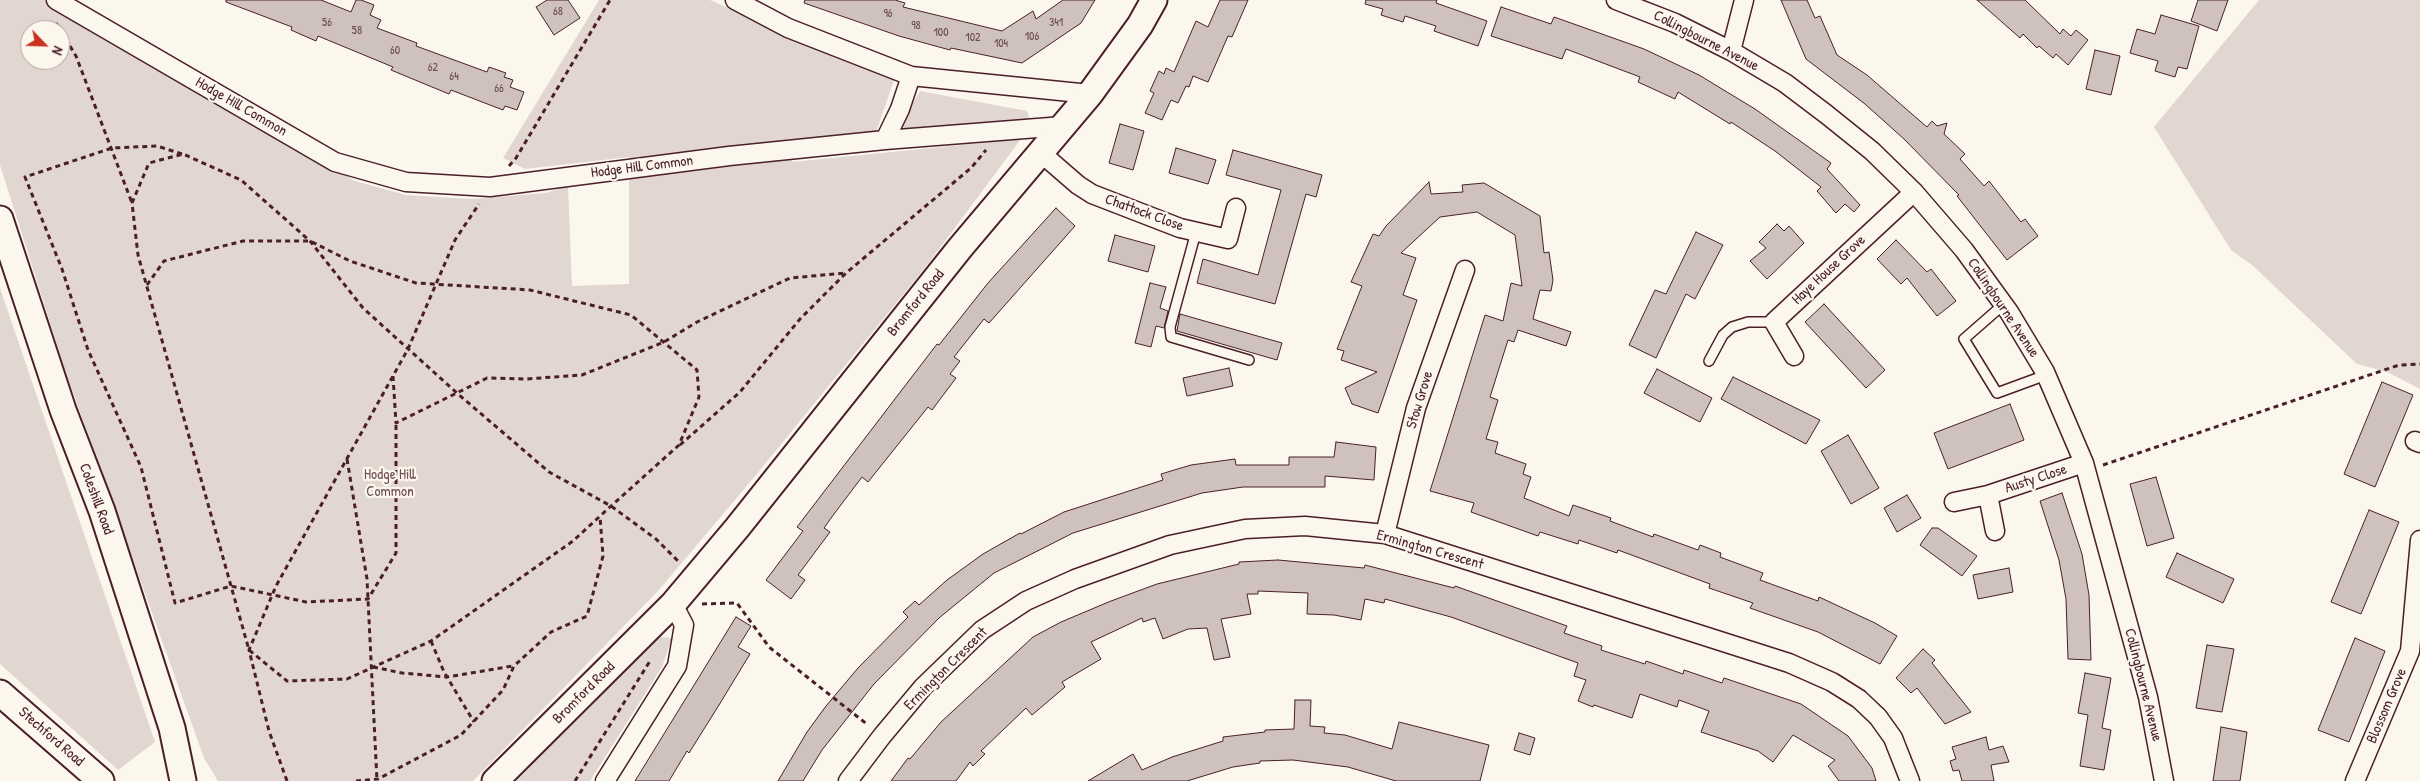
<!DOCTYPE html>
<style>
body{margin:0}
#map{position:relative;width:2420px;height:781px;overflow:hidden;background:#fbf7ec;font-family:"Patrick Hand",sans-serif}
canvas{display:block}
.north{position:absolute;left:20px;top:20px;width:50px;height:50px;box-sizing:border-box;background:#fbf7ec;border:1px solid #b4a19f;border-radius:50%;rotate:114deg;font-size:14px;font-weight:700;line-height:20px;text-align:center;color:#4a1f2b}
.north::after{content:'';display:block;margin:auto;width:18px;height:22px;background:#c8321e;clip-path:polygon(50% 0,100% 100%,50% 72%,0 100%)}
</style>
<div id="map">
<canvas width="2420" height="781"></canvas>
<div class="north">N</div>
</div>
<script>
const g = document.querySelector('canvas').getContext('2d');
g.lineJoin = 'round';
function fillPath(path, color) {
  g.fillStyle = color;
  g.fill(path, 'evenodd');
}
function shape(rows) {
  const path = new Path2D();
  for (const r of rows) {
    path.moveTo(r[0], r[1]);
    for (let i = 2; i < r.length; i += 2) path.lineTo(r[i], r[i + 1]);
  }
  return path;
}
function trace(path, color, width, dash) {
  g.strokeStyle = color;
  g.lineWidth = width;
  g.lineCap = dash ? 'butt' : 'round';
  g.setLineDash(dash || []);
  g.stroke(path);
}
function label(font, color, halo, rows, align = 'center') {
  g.font = font + ' "Patrick Hand",sans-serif';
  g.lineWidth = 4.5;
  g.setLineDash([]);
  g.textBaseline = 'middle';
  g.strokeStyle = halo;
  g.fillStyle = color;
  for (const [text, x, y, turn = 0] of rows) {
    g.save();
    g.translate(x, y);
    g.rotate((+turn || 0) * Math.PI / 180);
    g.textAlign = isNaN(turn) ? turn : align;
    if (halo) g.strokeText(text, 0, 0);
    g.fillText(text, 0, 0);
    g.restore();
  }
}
const green = shape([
 [0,0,45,0,355,181,406,195,470,199,546,193,568,186,572,286,629,284,629,157,525,169,503,158,599,0,710,0,894,80,876,132,793,145,792,162,1021,139,928,264,756,475,658,591,473,781,218,781,204,758,65,370,0,165],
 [30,30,60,30,60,60,30,60],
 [2259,0,2420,0,2420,389,2387,372,2357,364,2252,265,2231,250,2154,127],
 [920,91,1027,111,1030,120,1025,124,897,130],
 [0,288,155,742,118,770,0,664],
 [652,636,672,638,662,667,590,781,508,781]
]);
const building = shape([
 [226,0,321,0,351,12,356,0,361,0,374,5,370,15,381,20,377,28,417,43,416,46,487,72,489,67,506,73,504,77,513,80,510,87,524,92,517,110,505,106,503,110,451,90,449,94,391,70,393,67,318,36,316,41,291,30,292,27,226,2,226,0],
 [547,0,568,0,580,18,554,35,536,7,547,0],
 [805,0,895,0,905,3,903,7,1002,31,1033,11,1036,19,1063,0,1095,0,1081,23,1022,63,951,48,950,50,899,36,804,3,805,0],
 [1220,0,1248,0,1232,37,1228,36,1208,82,1193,76,1189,87,1186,86,1178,103,1171,100,1162,120,1145,113,1154,93,1150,91,1159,71,1164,74,1166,68,1174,72,1196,21,1208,27,1220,0],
 [1366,0,1437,0,1436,3,1487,21,1478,46,1434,31,1436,26,1405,16,1403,22,1381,15,1383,9,1365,4,1366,0],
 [1781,0,1807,0,1815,18,1820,16,1837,55,1867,75,1927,127,1932,121,1937,126,1947,123,1944,134,1965,154,1960,159,1984,186,1989,181,2021,222,2025,219,2038,236,2007,260,1957,196,1959,195,1904,139,1865,104,1806,59,1781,0],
 [1977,0,2025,0,2060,34,2063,29,2071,36,2076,30,2088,40,2068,65,2056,54,2053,58,2039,46,2037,48,2023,34,2020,38,1977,0],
 [2198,0,2228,0,2217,31,2191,21,2198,0],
 [1501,7,1551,24,1554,17,1602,34,1644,49,1699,75,1755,109,1831,163,1827,169,1860,205,1854,212,1845,204,1836,213,1817,191,1821,187,1775,151,1731,122,1730,124,1678,92,1675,99,1638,82,1640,77,1566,49,1562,59,1491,36,1501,7],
 [2161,15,2199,26,2187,69,2178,67,2175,77,2155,71,2158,61,2130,53,2137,29,2155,34,2161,15],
 [2095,50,2120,56,2111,95,2086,89,2095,50],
 [1120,124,1144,131,1133,170,1109,163,1120,124],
 [1176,148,1216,160,1208,184,1169,173,1176,148],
 [1233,150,1322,175,1316,197,1306,194,1275,304,1197,283,1203,259,1258,275,1281,190,1226,175,1233,150],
 [1429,182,1431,194,1463,192,1462,185,1484,183,1540,216,1544,253,1549,252,1553,280,1551,291,1540,290,1533,319,1571,332,1566,346,1518,330,1514,342,1508,340,1490,397,1498,400,1486,439,1498,442,1495,453,1526,464,1523,474,1531,477,1524,498,1569,516,1573,505,1611,518,1610,521,1653,537,1654,534,1698,550,1700,545,1721,553,1720,557,1763,573,1760,580,1818,601,1819,597,1875,623,1897,636,1880,664,1818,632,1750,608,1753,603,1709,588,1710,584,1618,550,1617,553,1579,540,1578,544,1540,532,1538,536,1471,512,1474,503,1430,491,1485,315,1503,321,1511,283,1522,286,1515,235,1477,212,1440,217,1401,253,1416,258,1403,295,1417,300,1378,413,1352,404,1345,388,1377,372,1341,360,1344,351,1337,349,1362,286,1351,282,1373,234,1379,236,1386,226,1429,182],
 [1056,208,1075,226,989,323,984,319,954,357,960,361,950,374,956,378,932,410,928,407,868,482,862,477,834,514,824,528,830,532,798,575,805,580,791,599,766,580,803,531,797,527,937,344,939,345,988,283,1056,208],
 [1777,224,1784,231,1789,226,1804,243,1767,279,1750,261,1766,248,1759,242,1777,224],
 [1696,232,1723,245,1695,299,1686,294,1656,358,1629,345,1655,290,1666,294,1696,232],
 [1115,235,1155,246,1148,272,1108,261,1115,235],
 [1896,240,1927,272,1931,269,1956,301,1937,316,1907,278,1901,284,1877,259,1896,240],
 [1150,283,1166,287,1160,308,1168,311,1164,328,1156,326,1151,347,1135,343,1150,283],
 [1824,304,1885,370,1866,388,1805,322,1824,304],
 [1180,314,1282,343,1277,360,1177,331,1180,314],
 [1229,368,1233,386,1187,396,1183,378,1229,368],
 [1657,369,1712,398,1700,422,1644,393,1657,369],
 [1733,377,1820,420,1806,444,1721,399,1733,377],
 [2382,382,2413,395,2375,487,2344,474,2382,382],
 [2010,404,2024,440,1948,469,1934,433,2010,404],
 [1848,435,1879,488,1851,504,1821,451,1848,435],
 [1336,442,1376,447,1374,480,1325,476,1325,487,1243,487,1202,493,1073,533,994,573,939,618,874,684,822,750,803,781,778,781,807,732,826,706,858,668,908,617,903,612,915,601,919,605,947,580,983,554,1020,533,1021,534,1064,512,1163,480,1161,474,1191,465,1235,459,1236,465,1289,465,1289,457,1334,457,1336,442],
 [2156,477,2174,538,2147,546,2130,484,2156,477],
 [2062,493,2082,554,2089,595,2091,660,2068,659,2066,599,2059,560,2040,501,2062,493],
 [1907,495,1921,518,1897,532,1884,508,1907,495],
 [2369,510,2399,522,2361,614,2331,602,2369,510],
 [1932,528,1938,528,1977,556,1962,576,1920,545,1932,528],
 [2177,553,2234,579,2223,603,2166,577,2177,553],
 [1278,560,1364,568,1365,565,1454,588,1455,586,1567,626,1564,633,1602,646,1601,650,1645,664,1646,661,1683,674,1684,670,1722,683,1724,678,1801,704,1848,736,1872,768,1876,781,1839,781,1828,766,1835,760,1793,735,1773,762,1758,751,1701,732,1709,711,1679,700,1677,707,1640,694,1632,718,1594,705,1593,707,1578,701,1586,680,1574,676,1578,663,1451,617,1385,599,1384,603,1365,599,1361,620,1334,615,1307,614,1308,593,1258,591,1258,594,1247,594,1251,614,1221,619,1230,657,1214,660,1207,628,1188,629,1163,639,1155,618,1143,622,1142,618,1091,642,1101,659,1062,682,1065,687,1032,715,1026,708,981,751,985,754,973,766,970,762,956,781,891,781,908,758,910,759,941,722,1033,637,1061,622,1111,601,1157,584,1239,564,1239,562,1278,560],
 [2009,568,2013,592,1978,599,1973,575,2009,568],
 [736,617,751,626,738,647,750,654,719,705,689,753,687,751,669,781,635,781,736,617],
 [2355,638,2385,651,2349,742,2318,730,2355,638],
 [2207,645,2234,649,2222,712,2196,708,2207,645],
 [1923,649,1935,660,1932,663,1971,712,1945,724,1917,688,1911,693,1896,678,1923,649],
 [2085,673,2111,678,2102,728,2111,730,2104,770,2080,766,2088,715,2078,713,2085,673],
 [1295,700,1311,700,1310,726,1325,727,1324,733,1345,735,1392,749,1399,722,1489,745,1480,781,1396,781,1348,767,1293,760,1260,761,1260,763,1233,767,1187,781,1088,781,1133,754,1142,770,1172,757,1223,741,1223,737,1265,732,1265,730,1294,729,1295,700],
 [2221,727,2247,732,2240,781,2213,781,2221,727],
 [1519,733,1535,738,1530,755,1514,750,1519,733],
 [1986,737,1989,750,2003,746,2009,762,1991,765,1994,781,1962,781,1959,770,1953,771,1950,761,1956,759,1952,747,1986,737]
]);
const path = shape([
 [56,23,76,56,132,203],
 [182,154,157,146,112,148,25,177,62,269,88,350,141,467,175,603,231,586,306,602,368,599,396,553,396,423],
 [509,166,516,158,610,0],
 [147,285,164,261,243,241,310,241,350,261,416,283,530,290,631,315,697,370,699,397,679,445,611,506,573,541,431,641,347,679,287,681,249,650,138,255,132,203,149,163,183,154,241,180,310,241,363,308,458,394,549,472,611,506,656,539,679,562],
 [393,376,396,423,487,378,526,379,582,375,664,342,697,322,790,278,846,273],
 [680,445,740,392,800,319,846,273,971,168,986,150],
 [347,459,367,579,377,781],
 [2103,465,2399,365,2420,364],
 [702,604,737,603,769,647,868,725],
 [431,641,444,672,474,722],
 [373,667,402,673,447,677,513,666],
 [287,781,269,731,249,650,276,586,408,349,455,240,479,204],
 [356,781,378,779,461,735,503,690,514,666,551,632,587,616,603,556,600,516],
 [575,781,650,661]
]);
const lane = shape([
 [1196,232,1170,327,1171,337,1249,360],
 [2004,304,1964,339,1997,393,2046,375],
 [1709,361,1723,335,1732,327,1748,322,1774,322]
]);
const street = shape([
 [56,0,335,162,406,182,490,187,729,156,885,140,1063,126],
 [735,0,788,28,911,76],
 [1616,0,1675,23,1731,51,1785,83,1826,114,1872,151,1914,192,1964,250,2009,312,2045,372,2084,463,2148,697,2164,781],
 [1731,51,1744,0],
 [885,140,900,109,911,76,1090,94],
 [1041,153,1078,185,1092,194,1180,228,1228,239,1236,208],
 [1794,356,1774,322,1914,192],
 [2415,441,2420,443],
 [1988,495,1995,531],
 [1954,502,1988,495,2084,463],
 [1385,534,1416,408,1465,270],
 [605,781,677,666,684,625,673,604],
 [848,781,882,736,923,687,982,630,1026,601,1075,579,1170,545,1245,529,1305,526,1385,534,1789,663,1832,682,1859,699,1878,717,1893,738,1910,781],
 [2355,781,2410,651,2420,540]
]);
const secondary = shape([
 [0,219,63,410,102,511,172,728,183,781],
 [0,693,101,781],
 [495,781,673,604,737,528,960,248,1090,94,1140,25,1154,0]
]);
const numberNames = [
 ["68",558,12],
 ["96",888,14],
 ["56",327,23],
 ["341",1056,23],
 ["98",916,26],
 ["58",357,31],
 ["100",941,33],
 ["106",1032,37],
 ["102",973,38],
 ["104",1001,44],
 ["60",395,51],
 ["62",433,68],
 ["64",454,77],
 ["66",499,89]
];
const streetNames = [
 ["Collingbourne Avenue",1706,41,27],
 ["Hodge Hill Common",241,107,30],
 ["Hodge Hill Common",642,167,-7],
 ["Chattock Close",1144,213,20],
 ["Haye House Grove",1829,270,-43],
 ["Bromford Road",916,303,-51],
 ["Collingbourne Avenue",2003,308,56],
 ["Stow Grove",1420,400,-73],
 ["Austy Close",2036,479,-18],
 ["Coleshill Road",96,499,70],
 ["Ermington Crescent",1430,550,16],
 ["Ermington Crescent",946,669,-45],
 ["Collingbourne Avenue",2143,685,76],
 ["Bromford Road",584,693,-45],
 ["Blossom Grove",2387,706,-67],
 ["Stechford Road",51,737,41]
];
const parkNames = [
 ["Hodge Hill",390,475],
 ["Common",390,492]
];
fillPath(green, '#e2d7d0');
fillPath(building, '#cfc2bc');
trace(building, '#4a1f2b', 1);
trace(lane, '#4a1f2b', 12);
trace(street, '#4a1f2b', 21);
trace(secondary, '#4a1f2b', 29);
trace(path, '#4a1f2b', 3, [5, 4]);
trace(lane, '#fbf7ec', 9);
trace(street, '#fbf7ec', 18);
trace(secondary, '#fbf7ec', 25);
label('12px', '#6b484f', null, numberNames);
label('15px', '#4a1f2b', '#fbf7ec', streetNames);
label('15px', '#704d54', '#fbf7ec', parkNames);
</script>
